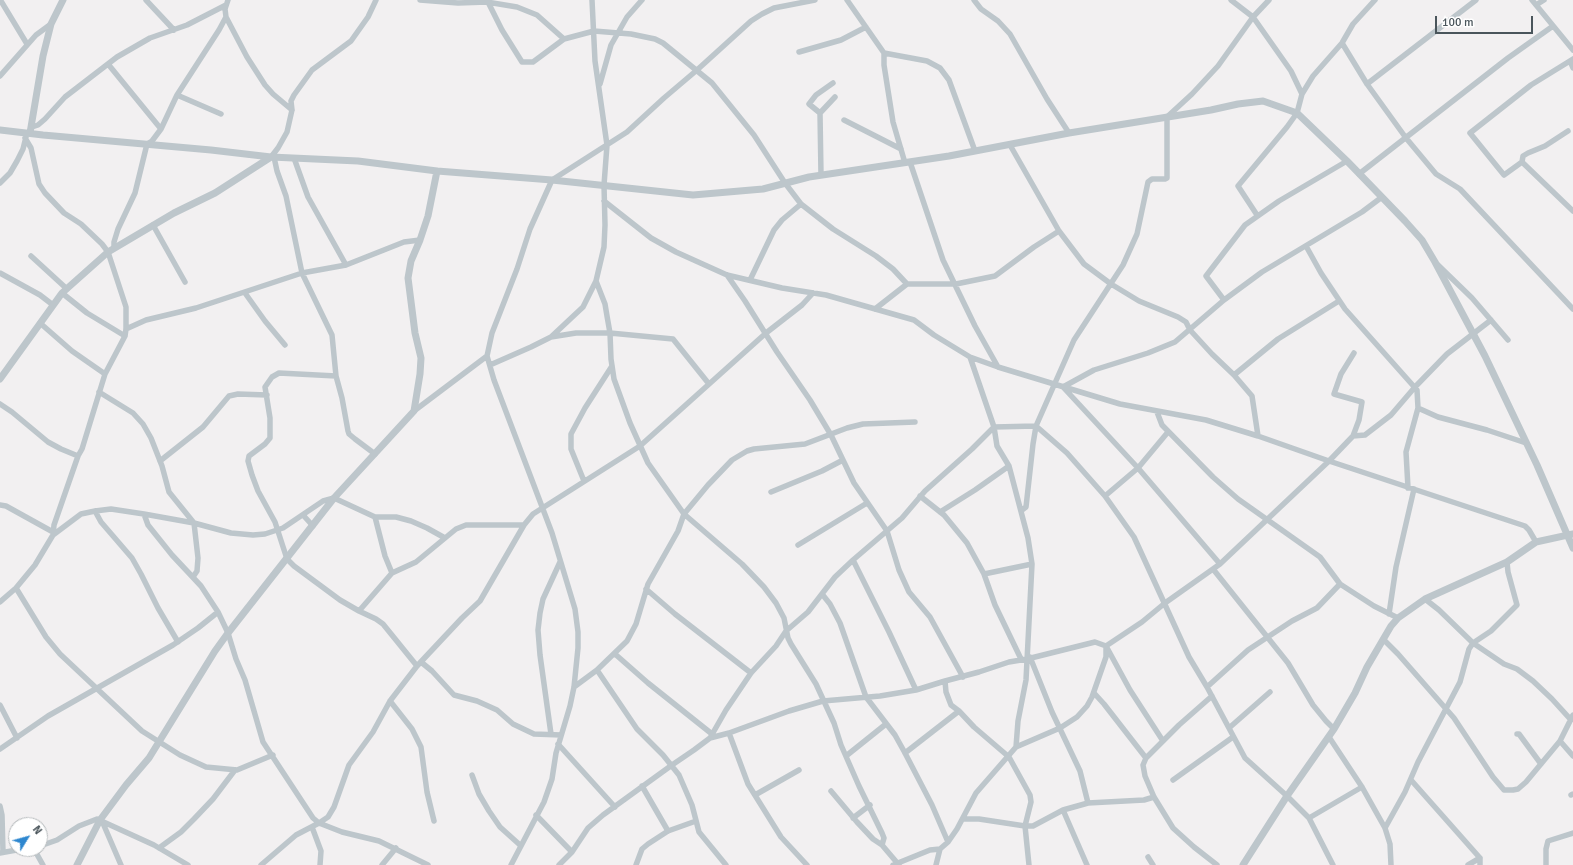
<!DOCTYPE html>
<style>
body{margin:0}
#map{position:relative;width:1573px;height:865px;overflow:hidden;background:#f2f0f1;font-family:Signika,sans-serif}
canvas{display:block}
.north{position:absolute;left:8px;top:817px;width:40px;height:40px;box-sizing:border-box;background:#fff;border:1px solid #b7bbbd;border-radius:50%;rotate:53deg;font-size:11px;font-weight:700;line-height:16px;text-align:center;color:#4a555b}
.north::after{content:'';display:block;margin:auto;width:14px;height:18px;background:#2e87cf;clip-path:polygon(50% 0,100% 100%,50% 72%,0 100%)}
.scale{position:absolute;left:1435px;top:16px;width:98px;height:18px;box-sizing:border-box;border:2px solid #4a555b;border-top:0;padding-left:5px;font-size:12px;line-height:14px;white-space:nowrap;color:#4a555b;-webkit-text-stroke:3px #fff;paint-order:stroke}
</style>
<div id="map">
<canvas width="1573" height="865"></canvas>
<div class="north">N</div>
<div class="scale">100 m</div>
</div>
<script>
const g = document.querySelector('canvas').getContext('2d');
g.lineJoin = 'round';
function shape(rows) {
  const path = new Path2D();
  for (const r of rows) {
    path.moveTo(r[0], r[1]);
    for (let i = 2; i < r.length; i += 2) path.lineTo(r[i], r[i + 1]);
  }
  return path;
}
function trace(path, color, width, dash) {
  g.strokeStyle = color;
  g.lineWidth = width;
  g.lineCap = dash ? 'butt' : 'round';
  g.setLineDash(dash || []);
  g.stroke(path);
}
const minor = shape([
 [146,0,174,30],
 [420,0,458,3,487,2,517,7,537,15,564,39,594,31,631,34,655,39,663,43,712,83,754,135,785,183,801,204,833,229,876,256,893,269,907,284],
 [487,0,502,30,522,62,533,62,564,39],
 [847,0,884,53,884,65,893,122,905,163],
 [974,0,981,9,998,21,1010,34,1047,99,1069,133],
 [1231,0,1253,17,1291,71,1302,94],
 [1532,0,1573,50],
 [1,1,27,44],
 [1536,5,1544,0],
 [226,17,247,57,265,85,273,94,292,110],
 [1342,43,1367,84,1406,138,1436,174,1460,189,1573,309],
 [799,52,841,40,866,27],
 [884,53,927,61,940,68,949,80,975,151],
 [1570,61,1573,68],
 [108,64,161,129],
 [0,76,36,35,51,24],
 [600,84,611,45,627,17,642,0],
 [1367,84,1476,0],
 [177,95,221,114],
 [820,113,809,104,816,95,833,83],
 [844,120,901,149],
 [32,127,38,125,45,119,65,97,117,57,150,38,187,25,226,5],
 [1568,131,1545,146,1528,153,1523,156,1522,162,1504,175,1470,133,1531,85,1573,59],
 [25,138,31,148,39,184,45,193,64,213,81,224,102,244,108,252,126,307,126,329,125,336,105,374,82,449,78,456,54,525,53,535],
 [1010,145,1059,231,1084,264,1111,284,1139,301,1178,317,1186,322,1190,330,1212,354,1234,375,1252,396,1258,436],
 [271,157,278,148,287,132,292,110,291,101,294,95,312,70,351,41,368,17,376,0],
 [274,157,277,171,286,196,302,273,332,335,336,376,342,398,348,431,349,434,355,439,375,454],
 [294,158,308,197,346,265],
 [910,162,943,260,975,326,998,367],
 [1522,162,1573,211],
 [1359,174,1508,58,1553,26],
 [821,175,820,113,835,97],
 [0,183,10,173,17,161,23,149,26,137],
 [604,201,651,238,676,252,727,275,782,288,826,295,914,320,934,335,970,357,998,367,1120,404,1206,420,1258,436,1329,461,1525,526,1529,530,1536,542],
 [1257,215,1238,186,1287,127,1297,113,1302,94,1313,76,1342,43,1353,24,1375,0],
 [153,225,185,282],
 [1306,246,1321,273,1345,309,1417,390,1418,408,1406,452,1408,488],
 [114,248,114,242,118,229,135,193,147,144,152,141,161,129,177,95,219,30,226,17,225,9,228,0],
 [31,256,67,289],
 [1438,265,1472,298,1508,340],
 [0,273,40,295,53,305],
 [727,275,745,301,777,352,810,400,831,435,854,483,887,531,899,570,909,592,930,617,963,677],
 [750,280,774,230,782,220,801,204],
 [596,281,605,304,607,316,610,333,611,359,614,379,630,423,648,463,684,514,742,564,764,587,776,603,784,618,788,638,791,644,816,684,834,723,841,745,859,786,882,833,884,838,882,845,899,865],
 [62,293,87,313,125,336],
 [245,293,265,321,285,345],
 [1224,300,1206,276,1245,225,1279,201,1347,161],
 [875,309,907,284,956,284,995,276,1034,247,1059,231],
 [40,323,72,351,105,374],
 [126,329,146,320,196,308,302,273,346,265,404,242,420,240],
 [551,337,576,333,610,333,673,339,709,384],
 [970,357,994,427,997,446,1009,466,1028,538,1032,564,1026,680,1018,721,1016,747],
 [490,365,531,347,551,337,583,307,596,281,604,247,605,225,604,185,607,145,595,61,592,0],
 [1234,375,1278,339,1339,301],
 [336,376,279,373,272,377,265,387,270,418,270,438,265,444,249,456,248,461,252,475,258,491,275,522,287,559,294,566,340,600,359,611,376,619,383,624,417,666],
 [99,392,133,413,143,424,151,438,162,466,169,492,194,523,198,558,197,571,193,577],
 [0,404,12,412,48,442,61,449,78,456],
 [1418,408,1438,417,1487,430,1526,443],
 [414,411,487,356],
 [1157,412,1162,425,1213,477,1238,499,1320,557,1340,584,1374,606,1398,618],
 [1353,436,1359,420,1362,402,1334,394,1341,374,1354,353],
 [160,461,203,427,229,396,238,394,267,395],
 [584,481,571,449,571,434,585,408,612,366],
 [771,492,822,471,843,460],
 [920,496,944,515,967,543,984,574,995,605,1021,659],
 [1105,496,1138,468,1168,432],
 [0,505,6,506,53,532],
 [1022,510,1026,507,1033,444,1036,426,1074,340,1123,265,1137,234,1148,182,1152,179,1165,179,1167,178,1167,117,1192,94,1218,66,1253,17,1269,0],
 [95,511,101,522,132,558,141,574,158,608,178,642],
 [940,512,975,490,1009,466],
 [144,514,148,525,172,555,201,586,218,612,228,633,236,659,245,680,263,742,313,818,319,823,342,832,379,841,428,865],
 [303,515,313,526],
 [375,517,385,556,392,573],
 [798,545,867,503],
 [853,560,889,632,916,690],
 [1220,564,1138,468,1063,387,1094,370,1148,353,1175,342,1224,300,1262,272,1362,212,1382,197],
 [1213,569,1288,663,1313,705,1326,721,1334,729],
 [984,574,1032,564],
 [16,588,46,637,60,654,142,731,180,755,206,767,237,770,273,755],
 [646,589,675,614,751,673],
 [822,594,830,604,840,623,866,697,895,735,905,753,932,805,948,842],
 [1425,599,1439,610,1473,643,1504,664,1517,669,1533,681,1552,699,1571,720],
 [0,602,16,588,35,565,53,535,81,514,95,511,111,509,144,514,194,523,231,533,253,535,265,534,283,528,323,501,334,498,375,517,396,517,411,521,427,528,445,538],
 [359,611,392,573,416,562,456,529,466,525,524,525],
 [1389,614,1396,567,1414,489],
 [1384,640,1398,654,1454,718,1493,777,1504,790,1513,790,1518,789,1526,782,1560,741,1573,715],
 [1106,646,1142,622,1165,603,1220,564,1329,461,1353,436,1365,435,1391,415,1415,387,1447,354,1491,320],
 [615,654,648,683,712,734],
 [1030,657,1052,712,1080,771,1088,803],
 [421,662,432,671,454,695,477,701,497,710,513,724,534,734,561,735],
 [597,670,637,729,663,755,679,775,692,805,699,832,726,865],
 [945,681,946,692,951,705,959,711,974,727,1009,757,1030,795,1031,802,1025,826,1029,865],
 [574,687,597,670,627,641,636,624,648,584,678,531,684,514,708,485,732,460,747,451,754,449,805,444,847,428,863,424,915,422],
 [1207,687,1248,650,1292,621,1317,608,1340,584],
 [1094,693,1104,704,1146,758],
 [1212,696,1179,725,1146,758,1143,765,1145,776,1154,797,1173,828,1194,847,1217,865],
 [390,701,412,729,421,747,427,792,434,821],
 [0,705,17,738],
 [1229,728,1270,692],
 [729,733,748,784,781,837,807,865],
 [551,734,540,655,538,630,540,613,543,599,560,562],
 [1517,734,1519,734,1541,764],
 [1329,737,1362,787,1385,828,1390,844,1391,865],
 [710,738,729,733,789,711,823,701,880,696,916,690,945,681,979,672,1009,662,1027,659,1095,642,1106,646,1130,690,1163,741],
 [1560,741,1573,756],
 [558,744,615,807],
 [0,749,48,716,173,645,198,628,218,612],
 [905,753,959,711],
 [846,756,886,724],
 [472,775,479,794,489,811,500,827,520,845],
 [1173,780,1233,737],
 [1411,780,1480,858,1480,865],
 [642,786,668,831],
 [831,791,857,822,873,839,882,845],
 [755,795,799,770],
 [1571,795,1573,794],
 [0,806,2,815,3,852],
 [1063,810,1087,865],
 [536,815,572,852],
 [853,818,870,805],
 [1309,818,1362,787],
 [963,819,979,819,1025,826,1033,826,1063,810,1088,803,1144,800,1154,797],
 [102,821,121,865],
 [312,827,321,851,320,865],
 [1385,828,1405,792,1418,762,1460,682,1469,649,1473,643,1491,631,1517,605,1508,572,1507,562],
 [40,846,57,840,79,826,97,819,154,845,188,865],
 [159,848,181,832,194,819,213,799,235,770],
 [34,849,43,865],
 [0,853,22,849],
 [1148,857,1153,865],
 [261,865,296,835,319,823,328,817,334,807,349,765,373,732,390,701,417,666,462,618,480,601,524,525,533,514,640,446,766,333,802,305,813,293],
 [382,865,396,848],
 [511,865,544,802,552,779,556,753,570,706,574,687,578,648,578,632,575,609,552,533,494,380,487,356,492,333,517,269,530,229,552,180,627,132,664,98,697,70,751,21,762,14,774,8,815,0],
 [559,865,572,852,588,828,603,815,672,765,694,750,710,738,726,710,751,673,776,646,786,631,808,612,835,577,853,560,902,518,925,491,972,449,994,427,1036,426,1067,453,1105,496,1134,537,1189,657,1207,687,1245,758,1287,796,1309,818,1333,865],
 [636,865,642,849,648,844,668,831,696,821],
 [893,865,930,850,940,849],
 [936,865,940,849,948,842,957,829,976,793,1016,747,1060,728,1077,717,1087,706,1092,697,1106,657,1106,646],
 [1468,865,1480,858],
 [1546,865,1546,849,1548,841,1573,833]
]);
const tertiary = shape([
 [0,130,43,135,211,150,271,157,358,161,437,171,552,180,693,195,763,189,809,177,949,156,1069,133,1211,110,1238,104,1263,101,1297,113,1347,161,1405,221,1422,240,1435,262,1485,356,1537,465,1573,548],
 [30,133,43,56,51,24,63,0],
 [0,379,62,293,108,252,174,213,215,193,271,157],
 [77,865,100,820,126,785,149,758,215,651,228,633,334,498,414,411,420,374,421,358,415,333,408,278,411,261,420,240,428,216,437,171],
 [1243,865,1287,796,1334,729,1355,693,1367,667,1391,626,1398,618,1425,599,1507,562,1536,542,1573,534]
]);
trace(minor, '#bdc6cb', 5.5);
trace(tertiary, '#bdc6cb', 7);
</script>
